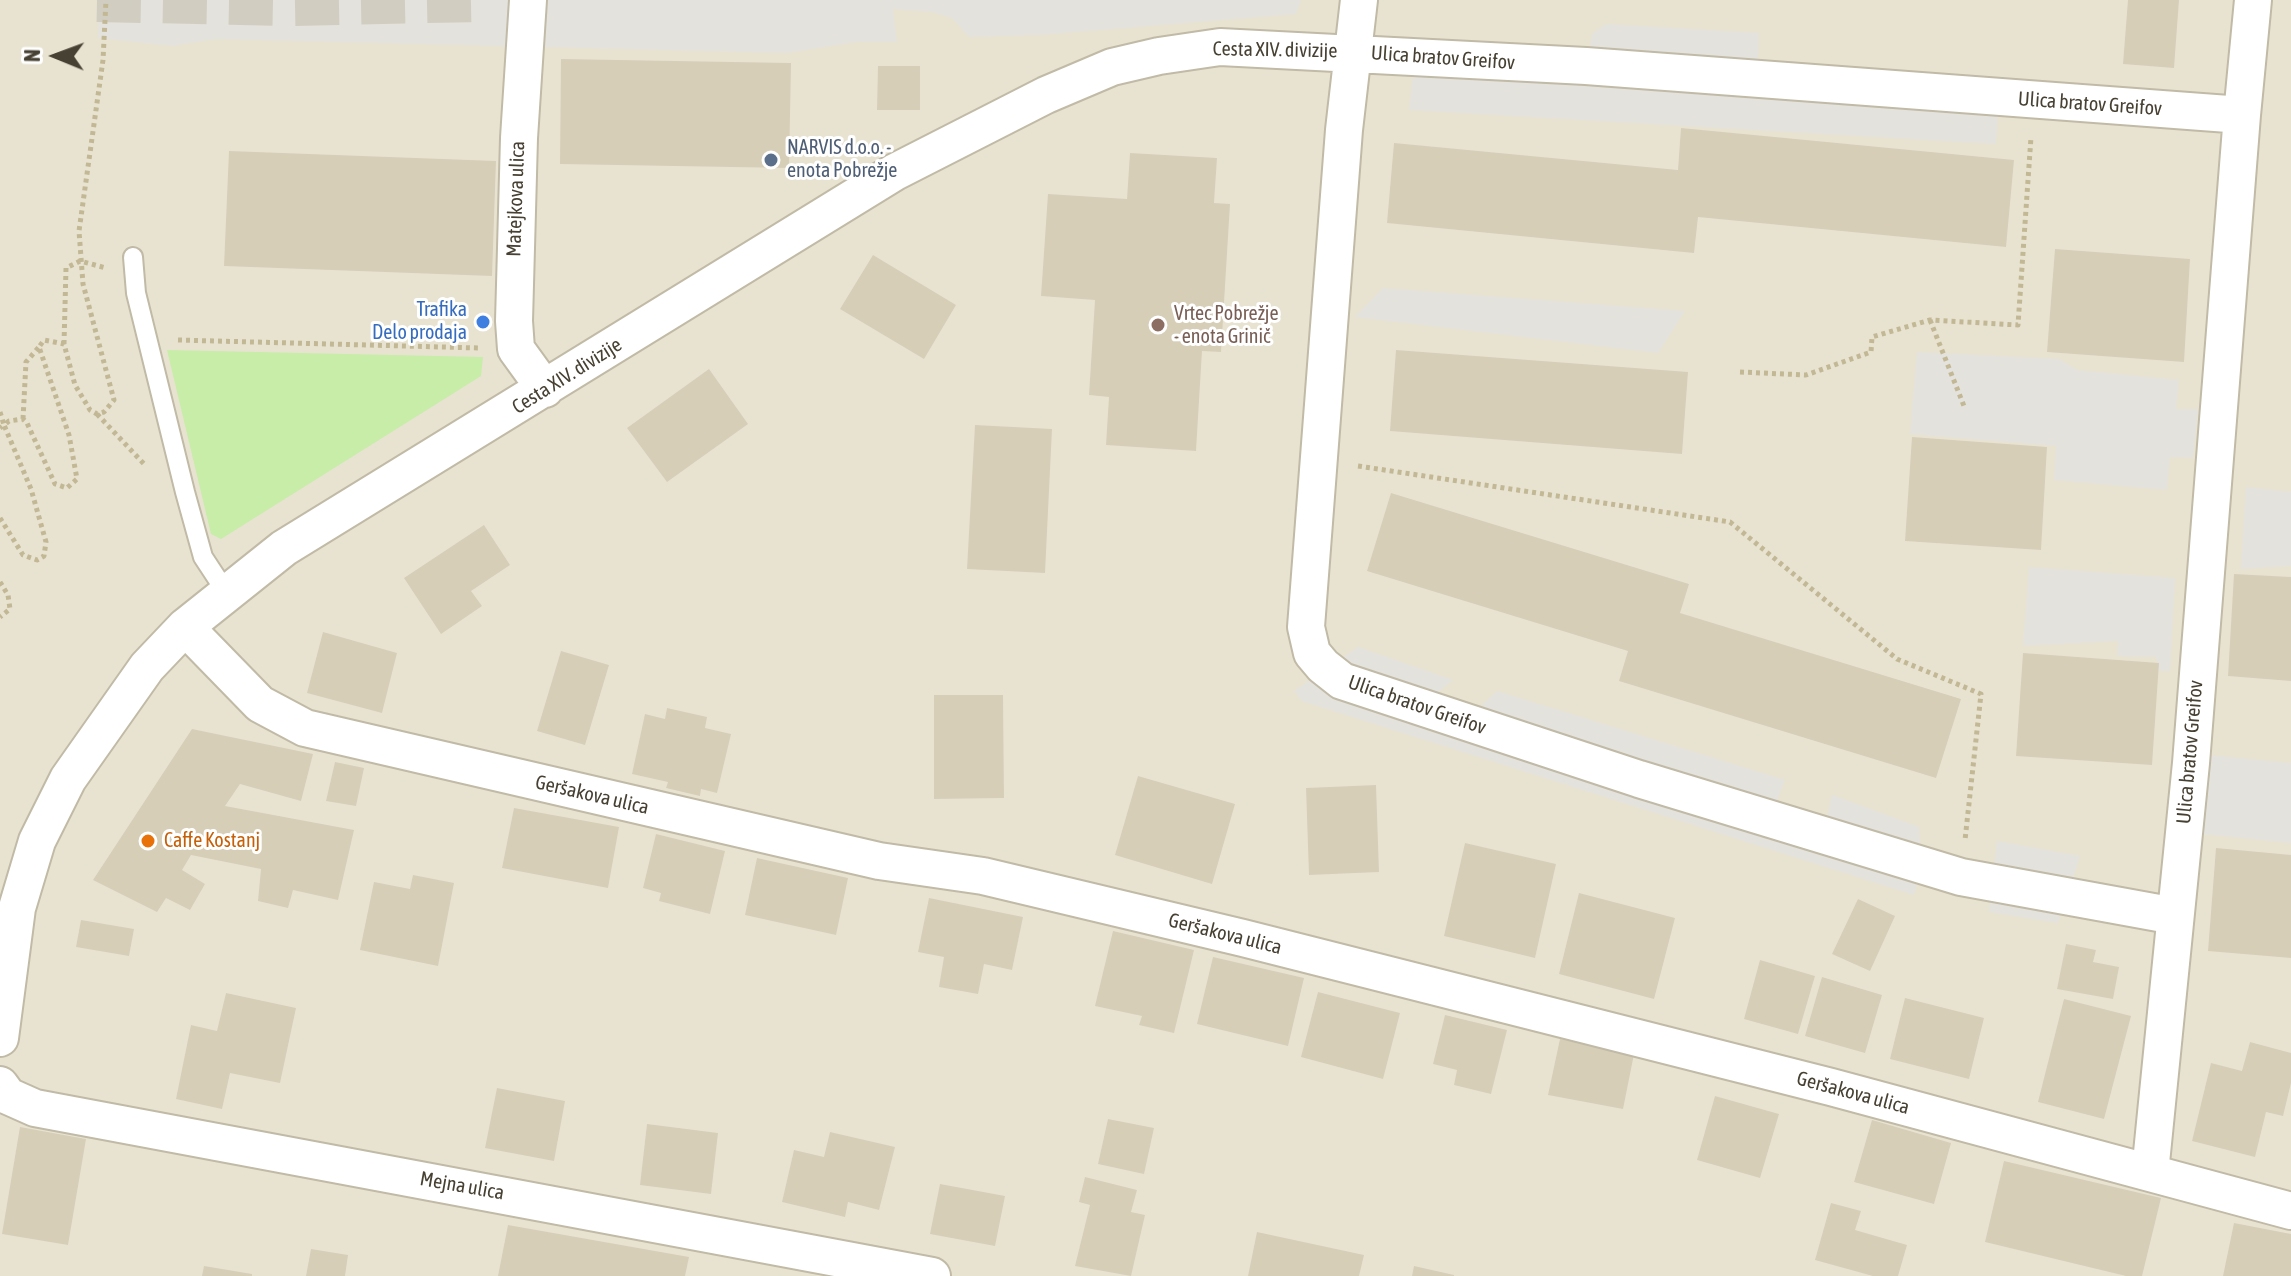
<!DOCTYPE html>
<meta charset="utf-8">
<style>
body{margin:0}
#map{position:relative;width:2291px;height:1276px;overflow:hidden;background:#f4f1e4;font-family:"Asap Condensed",sans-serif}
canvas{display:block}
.north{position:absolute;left:16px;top:16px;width:80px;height:80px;-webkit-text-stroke:6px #fff;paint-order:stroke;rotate:271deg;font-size:22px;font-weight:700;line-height:32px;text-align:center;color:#474133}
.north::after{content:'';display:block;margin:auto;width:28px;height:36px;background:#474133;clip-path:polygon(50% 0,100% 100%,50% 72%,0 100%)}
</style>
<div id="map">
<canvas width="2291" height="1276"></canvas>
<div class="north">N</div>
</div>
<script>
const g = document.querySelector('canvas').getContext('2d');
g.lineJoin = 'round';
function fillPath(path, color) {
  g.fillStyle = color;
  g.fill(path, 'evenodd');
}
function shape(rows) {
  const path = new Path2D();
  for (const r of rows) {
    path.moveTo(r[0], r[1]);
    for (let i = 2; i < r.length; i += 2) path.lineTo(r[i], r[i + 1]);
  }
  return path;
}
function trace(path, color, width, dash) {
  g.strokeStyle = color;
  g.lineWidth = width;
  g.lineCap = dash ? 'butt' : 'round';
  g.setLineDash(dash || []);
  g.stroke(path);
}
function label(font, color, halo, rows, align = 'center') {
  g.font = font + ' "Asap Condensed",sans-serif';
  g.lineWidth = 6;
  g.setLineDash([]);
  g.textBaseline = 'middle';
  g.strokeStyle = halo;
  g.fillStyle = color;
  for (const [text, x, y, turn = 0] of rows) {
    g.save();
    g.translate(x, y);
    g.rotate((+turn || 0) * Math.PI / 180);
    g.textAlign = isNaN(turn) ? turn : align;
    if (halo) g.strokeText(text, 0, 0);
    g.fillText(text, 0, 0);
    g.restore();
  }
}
const residential = shape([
 [0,0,2291,0,2291,1276,0,1276]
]);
const green = shape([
 [167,350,483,357,481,376,221,539,211,534]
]);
const parking = shape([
 [99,0,1301,0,1296,14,1040,35,969,37,952,18,932,12,893,9,897,42,856,42,788,53,215,39,173,46,98,38],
 [1606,24,1759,33,1757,79,1999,98,1996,144,1409,110,1415,57,1586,66,1592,34],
 [1383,288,1685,311,1658,353,1355,317],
 [1917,352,2059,359,2077,370,2179,380,2176,409,2198,409,2193,458,2170,457,2167,490,2054,480,2056,446,1910,434],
 [2246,487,2291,492,2291,566,2241,569],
 [2029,567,2175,578,2170,671,2159,671,2156,657,2117,656,2118,641,2023,646],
 [1358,647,1453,680,1421,706,1465,721,1497,691,1785,780,1770,818,1823,835,1832,795,1919,827,1922,864,1914,895,1302,701,1294,691],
 [2207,755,2291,763,2291,843,2202,834],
 [1997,841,2080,856,2058,923,1989,912]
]);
const building = shape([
 [2128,0,2179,0,2174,68,2123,64],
 [561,59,791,63,789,168,560,164],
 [878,66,920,66,920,110,877,110],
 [1681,128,2014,160,2006,247,1698,217,1694,253,1387,223,1394,143,1678,170],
 [229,151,496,161,492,276,224,266],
 [1130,153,1217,158,1214,203,1230,204,1221,352,1202,351,1196,451,1106,445,1109,397,1089,395,1095,300,1041,296,1048,194,1127,199],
 [2055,249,2190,259,2184,362,2047,352],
 [873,255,956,305,924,359,840,309],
 [1396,350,1688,372,1682,454,1390,431],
 [709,369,748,424,667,482,627,428],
 [975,425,1052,429,1045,573,967,569],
 [1912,437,2047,447,2041,550,1905,541],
 [1391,493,1689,584,1680,613,1961,699,1936,778,1619,681,1628,651,1367,571],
 [484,525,510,565,471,591,482,606,441,634,404,578],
 [2234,574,2291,577,2291,681,2228,676],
 [323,632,397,653,382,713,307,693],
 [561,651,609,665,585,745,537,731],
 [2023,653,2159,663,2152,765,2016,756],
 [934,695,1003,695,1004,798,934,799],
 [667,708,707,717,705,728,731,734,717,793,701,789,700,796,666,788,668,782,632,774,645,714,665,719],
 [192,729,313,754,301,801,240,784,225,806,354,830,338,900,293,890,288,908,258,901,261,869,191,855,182,870,205,884,190,910,166,898,157,912,93,880],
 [335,762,364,768,356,806,326,801],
 [1138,776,1235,804,1212,884,1115,855],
 [1376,785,1379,872,1309,875,1306,788],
 [514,808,619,827,608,888,502,868],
 [656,834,725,851,710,914,659,901,661,893,643,888],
 [1465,843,1556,864,1535,958,1444,936],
 [2216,848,2291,855,2291,958,2208,951],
 [757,858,848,878,836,935,745,915],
 [413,875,454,883,438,966,360,950,374,882,410,889],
 [1579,893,1675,918,1654,999,1559,974],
 [929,898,1023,917,1012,970,984,964,978,994,939,987,944,957,918,952],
 [1858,899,1895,916,1870,971,1832,954],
 [81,920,134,929,129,956,76,947],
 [1113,931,1194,950,1174,1033,1139,1025,1142,1016,1095,1006],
 [2066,944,2096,950,2093,962,2119,967,2113,999,2057,989],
 [1213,957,1304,978,1288,1046,1197,1024],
 [1760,960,1815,976,1798,1034,1744,1019],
 [1822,977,1882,995,1865,1053,1805,1036],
 [1318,992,1400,1013,1383,1079,1301,1057],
 [226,993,296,1008,280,1083,230,1073,222,1109,176,1099,191,1025,217,1031],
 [1905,998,1984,1018,1969,1079,1890,1059],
 [2064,999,2131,1016,2104,1119,2038,1102],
 [1445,1015,1507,1030,1491,1094,1454,1085,1457,1070,1433,1064],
 [1560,1039,1634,1054,1623,1109,1548,1095],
 [2250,1042,2291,1053,2291,1083,2283,1116,2266,1112,2255,1157,2192,1141,2211,1063,2242,1071],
 [497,1088,565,1101,554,1161,485,1148],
 [1715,1096,1779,1114,1760,1178,1697,1160],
 [1108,1119,1154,1128,1144,1174,1098,1164],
 [1872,1120,1951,1143,1934,1204,1854,1182],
 [647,1124,718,1133,711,1194,640,1185],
 [20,1127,86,1139,68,1245,2,1234],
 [830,1132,895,1147,879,1210,848,1202,845,1217,782,1202,794,1150,824,1157],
 [2004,1161,2161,1198,2142,1276,2126,1276,1985,1242],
 [1085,1177,1137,1190,1131,1212,1145,1215,1131,1276,1075,1266,1090,1205,1079,1202],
 [940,1184,1005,1196,995,1246,930,1234],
 [1831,1203,1861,1211,1855,1230,1907,1245,1898,1276,1873,1276,1815,1260],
 [2234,1223,2291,1234,2291,1276,2223,1276],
 [508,1225,689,1257,685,1276,498,1276],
 [1257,1232,1364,1255,1359,1276,1248,1276],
 [311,1249,348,1255,345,1276,306,1276],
 [204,1266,252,1274,252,1276,202,1276],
 [1414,1266,1454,1275,1454,1276,1412,1276]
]);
const highwayTunnel = shape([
 [97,0,290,4,480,0]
]);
const path = shape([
 [1930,320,1964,406],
 [178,340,480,348],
 [64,344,66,268,80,261,106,268],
 [1740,372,1806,375,1871,352,1872,337,1930,320,2018,325,2031,137],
 [0,412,4,425,0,428],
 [97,414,145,465],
 [23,419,26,362,39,347],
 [1358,466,1730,522,1897,659,1981,694,1965,840],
 [0,518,23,555,37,560,44,556,46,542,31,489,4,425,9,421,23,419,27,423,55,484,67,488,77,479,69,435,39,347,44,340,64,344,75,385,90,410,97,414,104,412,114,400,83,284,79,231,103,60,106,0],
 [0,582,8,595,10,609,0,617]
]);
const lane = shape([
 [133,257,136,293,185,492,203,557,226,592]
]);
const street = shape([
 [528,0,519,138,514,321,516,349,545,389],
 [1359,0,1344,130,1306,627,1312,653,1323,666,1342,681,1639,779,1961,877,2175,916],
 [2242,115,2253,0],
 [185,627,260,704,305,728,879,861,983,876,1243,938,1831,1087,2291,1211],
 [0,1038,17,908,37,841,68,779,147,667,185,627,284,548,895,172,1046,95,1112,67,1159,56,1220,47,1586,66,2242,115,2191,763,2150,1173],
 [0,1085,8,1096,35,1108,932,1276]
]);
const markers = [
 [771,160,8,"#5c6f8a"],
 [483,322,8,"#3f7fe0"],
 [1158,325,8,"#8d6e63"],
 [148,841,8,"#e8710a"]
];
const streetNames = [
 ["Cesta XIV. divizije",1275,50,1],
 ["Ulica bratov Greifov",1443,58,4],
 ["Ulica bratov Greifov",2090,104,4],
 ["Matejkova ulica",516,199,-88],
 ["Cesta XIV. divizije",567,376,-32],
 ["Ulica bratov Greifov",1417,705,19],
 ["Ulica bratov Greifov",2190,752,-85],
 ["Geršakova ulica",592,795,13],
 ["Geršakova ulica",1225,934,14],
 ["Geršakova ulica",1853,1093,15],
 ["Mejna ulica",462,1186,10]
];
const serviceNames = [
 ["NARVIS d.o.o. -",787,148],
 ["enota Pobrežje",787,171]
];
const shopNames = [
 ["Trafika",467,310],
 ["Delo prodaja",467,333]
];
const educationNames = [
 ["Vrtec Pobrežje",1174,314],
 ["- enota Grinič",1174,337]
];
const foodNames = [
 ["Caffe Kostanj",164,841]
];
fillPath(residential, '#e8e3d1');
fillPath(green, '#c7eda8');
fillPath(parking, '#e4e2dd');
fillPath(building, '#d7ceb8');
trace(highwayTunnel, '#d1cec1', 44, [44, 22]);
trace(lane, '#c0baa6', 22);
trace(street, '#c0baa6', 40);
trace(path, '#c3b895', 5, [4, 4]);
trace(lane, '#fff', 18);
trace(street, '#fff', 36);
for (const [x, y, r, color] of markers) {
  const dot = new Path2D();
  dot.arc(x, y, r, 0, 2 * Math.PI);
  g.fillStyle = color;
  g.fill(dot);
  trace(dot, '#fff', 3);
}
label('20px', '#474133', '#fff', streetNames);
label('20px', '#4e5e75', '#fff', serviceNames, 'left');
label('20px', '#366cbe', '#fff', shopNames, 'right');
label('20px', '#785e54', '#fff', educationNames, 'left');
label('20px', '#c56008', '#fff', foodNames, 'left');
</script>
